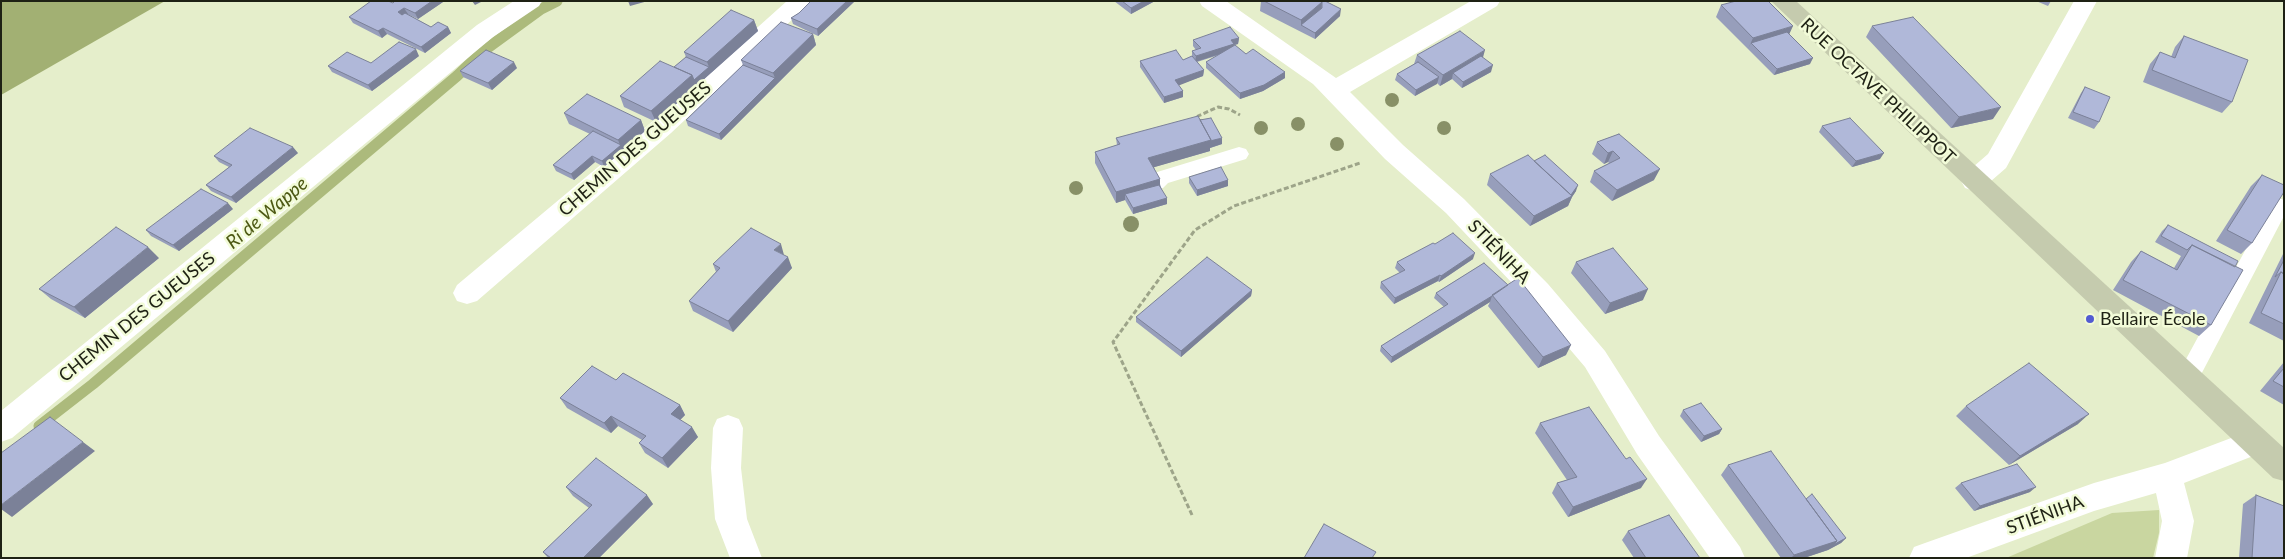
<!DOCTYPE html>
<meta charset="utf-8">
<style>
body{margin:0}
#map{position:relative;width:2285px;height:559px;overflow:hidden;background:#e5eecb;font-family:Lato,sans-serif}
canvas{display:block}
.frame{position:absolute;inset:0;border:2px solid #1e2114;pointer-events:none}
</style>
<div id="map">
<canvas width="2285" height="559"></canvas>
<div class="frame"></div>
</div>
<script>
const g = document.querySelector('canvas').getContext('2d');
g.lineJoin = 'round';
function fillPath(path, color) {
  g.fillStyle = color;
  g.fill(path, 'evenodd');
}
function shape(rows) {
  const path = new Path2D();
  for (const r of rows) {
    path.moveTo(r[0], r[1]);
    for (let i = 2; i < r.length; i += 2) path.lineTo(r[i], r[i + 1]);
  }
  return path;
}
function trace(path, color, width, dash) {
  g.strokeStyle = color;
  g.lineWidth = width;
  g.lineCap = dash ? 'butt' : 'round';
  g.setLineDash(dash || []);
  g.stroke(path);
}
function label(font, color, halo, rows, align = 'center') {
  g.font = font + ' Lato,sans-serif';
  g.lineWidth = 5;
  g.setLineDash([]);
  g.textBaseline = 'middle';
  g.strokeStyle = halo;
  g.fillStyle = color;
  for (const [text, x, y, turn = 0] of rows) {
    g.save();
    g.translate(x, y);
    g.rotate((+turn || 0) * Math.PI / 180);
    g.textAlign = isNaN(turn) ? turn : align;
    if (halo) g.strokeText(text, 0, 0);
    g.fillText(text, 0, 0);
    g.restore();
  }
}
const green = shape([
 [2159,510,2159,533,2153,558,2006,558,2112,513]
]);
const forest = shape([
 [1,1,165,1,1,95]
]);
const stream = shape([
 [39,426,93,384,457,76,482,52,541,9,557,1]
]);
const path = shape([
 [1202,124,1198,116,1218,107,1229,109,1240,115],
 [1192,515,1113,342,1195,230,1234,206,1360,163]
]);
const lane = shape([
 [1239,147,1246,149,1249,154,1246,159,1168,183,1163,188,1156,190,1149,188,1146,183,1154,173,1239,147],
 [2279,198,2284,200,2284,216,2195,386,2187,388,2179,386,2176,379,2179,372,2272,201,2279,198]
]);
const street = shape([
 [514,1,542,1,539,6,493,37,12,438,1,442,1,411,477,25,514,1],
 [787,1,812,1,671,133,477,301,467,304,457,301,453,293,457,285,653,121,787,1],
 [1199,1,1226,1,1336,78,1471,1,1500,1,1497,6,1350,92,1403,145,1464,199,1548,284,1605,351,1659,436,1740,547,1745,558,1710,558,1637,454,1585,367,1528,300,1446,213,1385,159,1313,84,1202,6,1199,1],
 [2074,1,2097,1,2006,168,1983,188,1974,191,1965,188,1961,181,1965,174,1988,154,2074,1],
 [728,415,739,419,743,428,741,468,747,519,762,558,730,558,715,519,711,468,713,428,717,419,728,415],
 [2255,429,2266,433,2270,442,2266,451,2184,483,2194,521,2187,558,2155,558,2162,521,2156,493,2094,511,1966,558,1909,558,1914,547,1925,543,2094,483,2165,463,2255,429]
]);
const secondary = shape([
 [1771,1,1796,1,2284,448,2284,481,2273,478,1771,1]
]);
const trees = [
 [1392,100,7],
 [1298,124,7],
 [1261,128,7],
 [1444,128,7],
 [1337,144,7],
 [1076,188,7],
 [1131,224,8]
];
const wall = shape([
 [811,1,855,1,818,36,793,24,791,18,799,13],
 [1114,1,1155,1,1131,14],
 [1261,1,1325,1,1340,16,1315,39,1260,11],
 [2036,1,2051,1,2048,6],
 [443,2,418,19,407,14,431,27,448,27,451,33,425,53,387,34,382,38,353,23,349,17,393,3],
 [1721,5,1789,34,1810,64,1774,75,1716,17],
 [754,20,758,31,656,122,624,107,620,96,674,67,686,57,684,52],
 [1872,26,1993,119,1951,128,1866,37],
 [813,34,816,45,721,140,688,126,686,120,743,65,741,60],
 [2184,36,2232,102,2222,113,2143,82,2150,64,2160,52,2171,57,2175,47],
 [1239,38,1238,44,1234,45,1234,46,1246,54,1285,72,1285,78,1263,91,1240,99,1206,68,1206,62,1219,55,1197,62,1204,70,1203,76,1178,85,1183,91,1183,97,1164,103,1140,67,1140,61,1183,60,1192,56,1192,51,1196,50,1193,46,1193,40],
 [1417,55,1491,72,1462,88,1452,79,1440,86,1437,83,1415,96,1395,80,1397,74,1414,64],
 [419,56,372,91,332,72,328,66,371,63],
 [517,68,492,90,463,77,460,71],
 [2085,87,2099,122,2094,129,2068,118,2081,93],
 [564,113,641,120,645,131,604,167,595,162,574,180,556,171,553,165,590,134,569,124],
 [1200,120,1222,144,1210,148,1210,151,1154,167,1167,204,1133,214,1125,200,1116,203,1095,163,1095,152,1117,145,1116,138],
 [1822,126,1880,159,1852,167,1819,132],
 [1619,134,1654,180,1612,201,1590,182,1594,171,1609,163,1608,162,1604,164,1592,154,1597,142],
 [298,153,236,203,211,191,206,185,229,167,219,162,214,156],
 [1534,161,1576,191,1572,197,1568,206,1530,226,1487,185,1490,174],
 [2262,175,2252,243,2241,254,2216,241,2251,186],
 [1189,177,1228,180,1228,186,1197,196,1189,183],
 [233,209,179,251,151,236,146,230],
 [2168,225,2235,267,2211,325,2199,336,2113,290,2131,262,2141,251,2174,268,2181,256,2155,242,2162,231],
 [1435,244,1473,259,1439,282,1438,281,1394,304,1380,288,1381,282,1400,273,1395,268,1397,262],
 [2284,252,2284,341,2249,323],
 [784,255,792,268,733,332,693,311,689,301,716,272,713,264],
 [159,258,85,318,51,299,39,289],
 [1576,262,1643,300,1605,314,1571,273],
 [1484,263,1566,355,1538,368,1488,306,1490,302,1391,363,1380,351,1381,346,1444,307,1434,298,1436,293],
 [1252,290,1251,296,1181,357,1136,322,1136,317],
 [2284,362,2284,405,2260,391],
 [616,380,680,405,685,415,680,420,698,437,668,468,645,453,639,443,642,440,618,426,611,433,567,408,560,398],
 [1966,406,2078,424,2009,465,1956,416],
 [1683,410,1722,429,1719,434,1701,442,1680,416],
 [1540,423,1641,488,1568,517,1552,493,1557,483,1567,480,1535,433],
 [1728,465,1806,499,1846,538,1841,543,1828,550,1804,558,1781,558,1721,475],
 [1961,483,2030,492,1974,511,1955,488],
 [566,487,653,504,599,558,548,558,543,552,589,508,573,496],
 [2256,495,2284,558,2239,558,2243,504],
 [1628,531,1700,558,1634,558,1622,540]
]);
const shadedWall = shape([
 [432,1,443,1,443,2,418,19,415,13],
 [472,1,483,1,475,5],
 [628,1,648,1,630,6],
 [847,1,855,1,818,36,817,29],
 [1144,1,1155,1,1131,14,1131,8],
 [1322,2,1321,14,1301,25,1301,20],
 [404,8,408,14,401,19,398,12],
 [1341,9,1340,16,1315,39,1315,33],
 [754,20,758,31,656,122,651,111,692,75,709,67,707,62],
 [1793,26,1788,37,1751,43,1748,49,1753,38],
 [448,27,451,33,425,53,421,47],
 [383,28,387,34,382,38,378,31],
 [813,34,816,45,721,140,719,134,775,78,773,73],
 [1239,38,1238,44,1234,45,1233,50,1195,62,1196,56,1231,40],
 [416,49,419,56,372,91,368,85],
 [1485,50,1482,61,1453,73,1452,79,1440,86,1443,75],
 [1813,58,1810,64,1774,75,1777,69],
 [514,62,517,68,492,90,488,83],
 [1493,65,1491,72,1462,88,1463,82],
 [1204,70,1203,76,1175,87,1175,80],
 [1285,72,1285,78,1263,91,1240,99,1240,93],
 [1439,77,1437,84,1415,96,1416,90],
 [1183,91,1183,97,1164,103,1164,97],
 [2001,107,1993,119,1951,128,1959,117],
 [641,120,645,131,604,167,602,161,620,145,618,140],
 [1222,138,1222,144,1210,148,1210,151,1148,169,1148,158,1211,140],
 [293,147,298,153,236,203,231,197],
 [1613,151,1608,162,1604,164,1608,153],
 [1884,153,1880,159,1852,167,1856,161],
 [592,156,595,162,574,180,571,174],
 [1660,169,1654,180,1612,201,1617,190],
 [1160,179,1160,190,1125,194,1125,200,1116,203,1116,192],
 [1228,180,1228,186,1197,196,1197,190],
 [1578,185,1576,191,1572,197,1568,206,1530,226,1534,216],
 [1167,198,1167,204,1133,214,1133,208],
 [228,203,233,209,179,251,173,245],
 [781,244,784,255,774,250],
 [148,247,159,258,85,318,74,307],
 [1475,253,1473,259,1439,282,1441,276],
 [788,257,792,268,733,332,728,321],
 [1440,275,1438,281,1394,304,1395,298],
 [1648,289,1643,300,1605,314,1610,303],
 [1252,290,1251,296,1181,357,1181,351],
 [1492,296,1490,302,1391,363,1392,357],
 [1571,345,1566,355,1538,368,1543,357],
 [680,405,685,415,676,424,671,414],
 [2089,414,2078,424,2009,465,2020,456],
 [611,416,618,426,611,433,604,423],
 [692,427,698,437,668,468,662,458],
 [1722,429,1719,434,1701,442,1704,436],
 [83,442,95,451,12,517,1,509,1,505],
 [1647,479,1641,488,1568,517,1573,507],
 [2036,487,2030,492,1974,511,1980,506],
 [647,495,653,504,599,558,583,558],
 [1846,538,1841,543,1828,550,1804,558,1791,558,1794,555]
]);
const building = shape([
 [371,1,388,1,393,3,395,1,432,1,415,13,404,8,398,12,402,15,405,13,431,27,438,22,448,27,421,47,383,28,378,31,349,17,371,1],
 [811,1,847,1,817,29,791,18,799,13,811,1],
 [1122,1,1144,1,1131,8,1122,1],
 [1264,1,1320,1,1322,2,1301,20,1264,1],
 [1320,1,1325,1,1341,9,1315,33,1301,25,1322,8,1322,2,1320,1],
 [1736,1,1768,1,1793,26,1753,38,1721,5,1736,1],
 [731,10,754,20,707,62,684,52,731,10],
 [1913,17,2001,107,1959,117,1872,26,1913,17],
 [781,22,813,34,773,73,741,60,781,22],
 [1230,27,1239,38,1231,40,1234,44,1196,56,1192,51,1201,48,1193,40,1230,27],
 [1460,31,1485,50,1443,75,1417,55,1460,31],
 [1787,32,1813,58,1777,69,1751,43,1787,32],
 [2184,36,2248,60,2232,102,2152,70,2160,52,2175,58,2184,36],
 [399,42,416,49,368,85,328,66,347,52,371,63,399,42],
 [1235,45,1246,54,1253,49,1285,72,1264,85,1240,93,1206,62,1235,45],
 [486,50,514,62,488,83,460,71,486,50],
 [1176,50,1183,60,1192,56,1204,70,1175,80,1183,91,1164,97,1140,61,1176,50],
 [1481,56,1493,65,1463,82,1453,73,1481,56],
 [686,57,709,67,694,80,692,75,674,67,686,57],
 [660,61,692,75,651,111,620,96,660,61],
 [1418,62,1439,77,1416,90,1397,74,1418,62],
 [743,65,775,78,719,134,686,120,743,65],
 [2085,87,2110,97,2099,122,2073,112,2085,87],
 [587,94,641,120,618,140,564,113,587,94],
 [1198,116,1211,140,1148,158,1160,179,1116,192,1095,152,1120,144,1116,138,1198,116],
 [1211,118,1222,138,1210,141,1211,140,1200,120,1211,118],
 [1850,118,1884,153,1856,161,1822,126,1850,118],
 [250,128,293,147,231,197,206,185,232,165,214,156,250,128],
 [593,131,621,145,602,161,592,156,571,174,553,165,593,131],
 [1619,134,1660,169,1617,190,1594,171,1620,158,1613,151,1608,153,1597,142,1619,134],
 [1528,155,1572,196,1534,216,1490,174,1528,155],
 [1545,155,1578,185,1571,195,1534,161,1545,155],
 [1221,167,1228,180,1197,190,1189,177,1221,167],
 [2262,175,2284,185,2284,192,2252,243,2227,230,2262,175],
 [1159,185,1167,198,1133,208,1125,194,1159,185],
 [201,189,228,203,173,245,146,230,201,189],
 [2168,225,2238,261,2235,267,2192,245,2187,250,2161,236,2168,225],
 [116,227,148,247,74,307,39,289,116,227],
 [751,228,781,244,774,250,788,257,728,321,689,301,720,268,713,264,751,228],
 [1453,233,1475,253,1441,276,1440,275,1395,298,1381,282,1405,270,1397,262,1433,243,1435,244,1453,233],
 [2192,245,2243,270,2211,325,2123,280,2141,251,2177,270,2192,245],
 [1613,248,1648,289,1610,303,1576,262,1613,248],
 [1207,257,1252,290,1181,351,1136,317,1207,257],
 [2284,260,2284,274,2281,272,2275,277,2284,260],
 [1484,263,1508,285,1492,296,1392,357,1381,346,1448,304,1436,293,1484,263],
 [2281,272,2284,274,2284,324,2261,313,2281,272],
 [1518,278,1571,345,1543,357,1492,295,1518,278],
 [2029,363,2089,414,2020,456,1966,406,2029,363],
 [592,366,616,380,623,373,680,405,671,414,692,427,662,458,639,443,646,436,611,416,604,423,560,398,592,366],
 [2284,368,2284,387,2273,381,2284,368],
 [1701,403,1722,429,1704,436,1683,410,1701,403],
 [1589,407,1626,459,1630,457,1647,479,1573,507,1557,483,1577,477,1540,423,1589,407],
 [50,417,83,442,1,505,1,453,50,417],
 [1771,451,1837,541,1794,555,1728,465,1771,451],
 [596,458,647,495,583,558,551,558,543,552,592,505,566,487,596,458],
 [2017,464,2036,487,1980,506,1961,483,2017,464],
 [1812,494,1846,538,1833,545,1837,541,1806,499,1812,494],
 [2256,495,2284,506,2284,558,2252,558,2256,495],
 [1669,515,1700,558,1646,558,1628,531,1669,515],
 [1324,524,1376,552,1372,558,1304,558,1324,524]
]);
const markers = [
 [2090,319,5,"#525bd2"]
];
const streetNames = [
 ["RUE OCTAVE PHILIPPOT",1878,91,43],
 ["CHEMIN DES GUEUSES",635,149,-41],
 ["STIÉNIHA",1499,252,46],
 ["CHEMIN DES GUEUSES",137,317,-39],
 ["STIÉNIHA",2045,515,-20]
];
const poiNames = [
 ["Bellaire École",2100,319]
];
const waterNames = [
 ["Ri de Wappe",267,213,-40]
];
fillPath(green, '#c9d6a0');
fillPath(forest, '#a2b073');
trace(stream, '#acba7c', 11);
trace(path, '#9da489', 3, [5, 2.5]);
fillPath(lane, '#fff');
fillPath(street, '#fff');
fillPath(secondary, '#c5cbae');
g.fillStyle = '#889067';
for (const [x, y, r] of trees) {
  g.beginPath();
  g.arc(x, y, r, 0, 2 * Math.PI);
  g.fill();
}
fillPath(wall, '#979ebb');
fillPath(shadedWall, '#7b8198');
fillPath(building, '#b0b8d9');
trace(building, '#7b8198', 1);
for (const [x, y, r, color] of markers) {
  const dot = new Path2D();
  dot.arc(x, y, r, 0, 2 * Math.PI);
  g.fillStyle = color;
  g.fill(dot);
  trace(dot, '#f2fbd8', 2);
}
label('18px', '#1e2114', '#f2fbd8', streetNames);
label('18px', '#1e2114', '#f2fbd8', poiNames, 'left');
label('italic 19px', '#4c5813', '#f2fbd8', waterNames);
</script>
